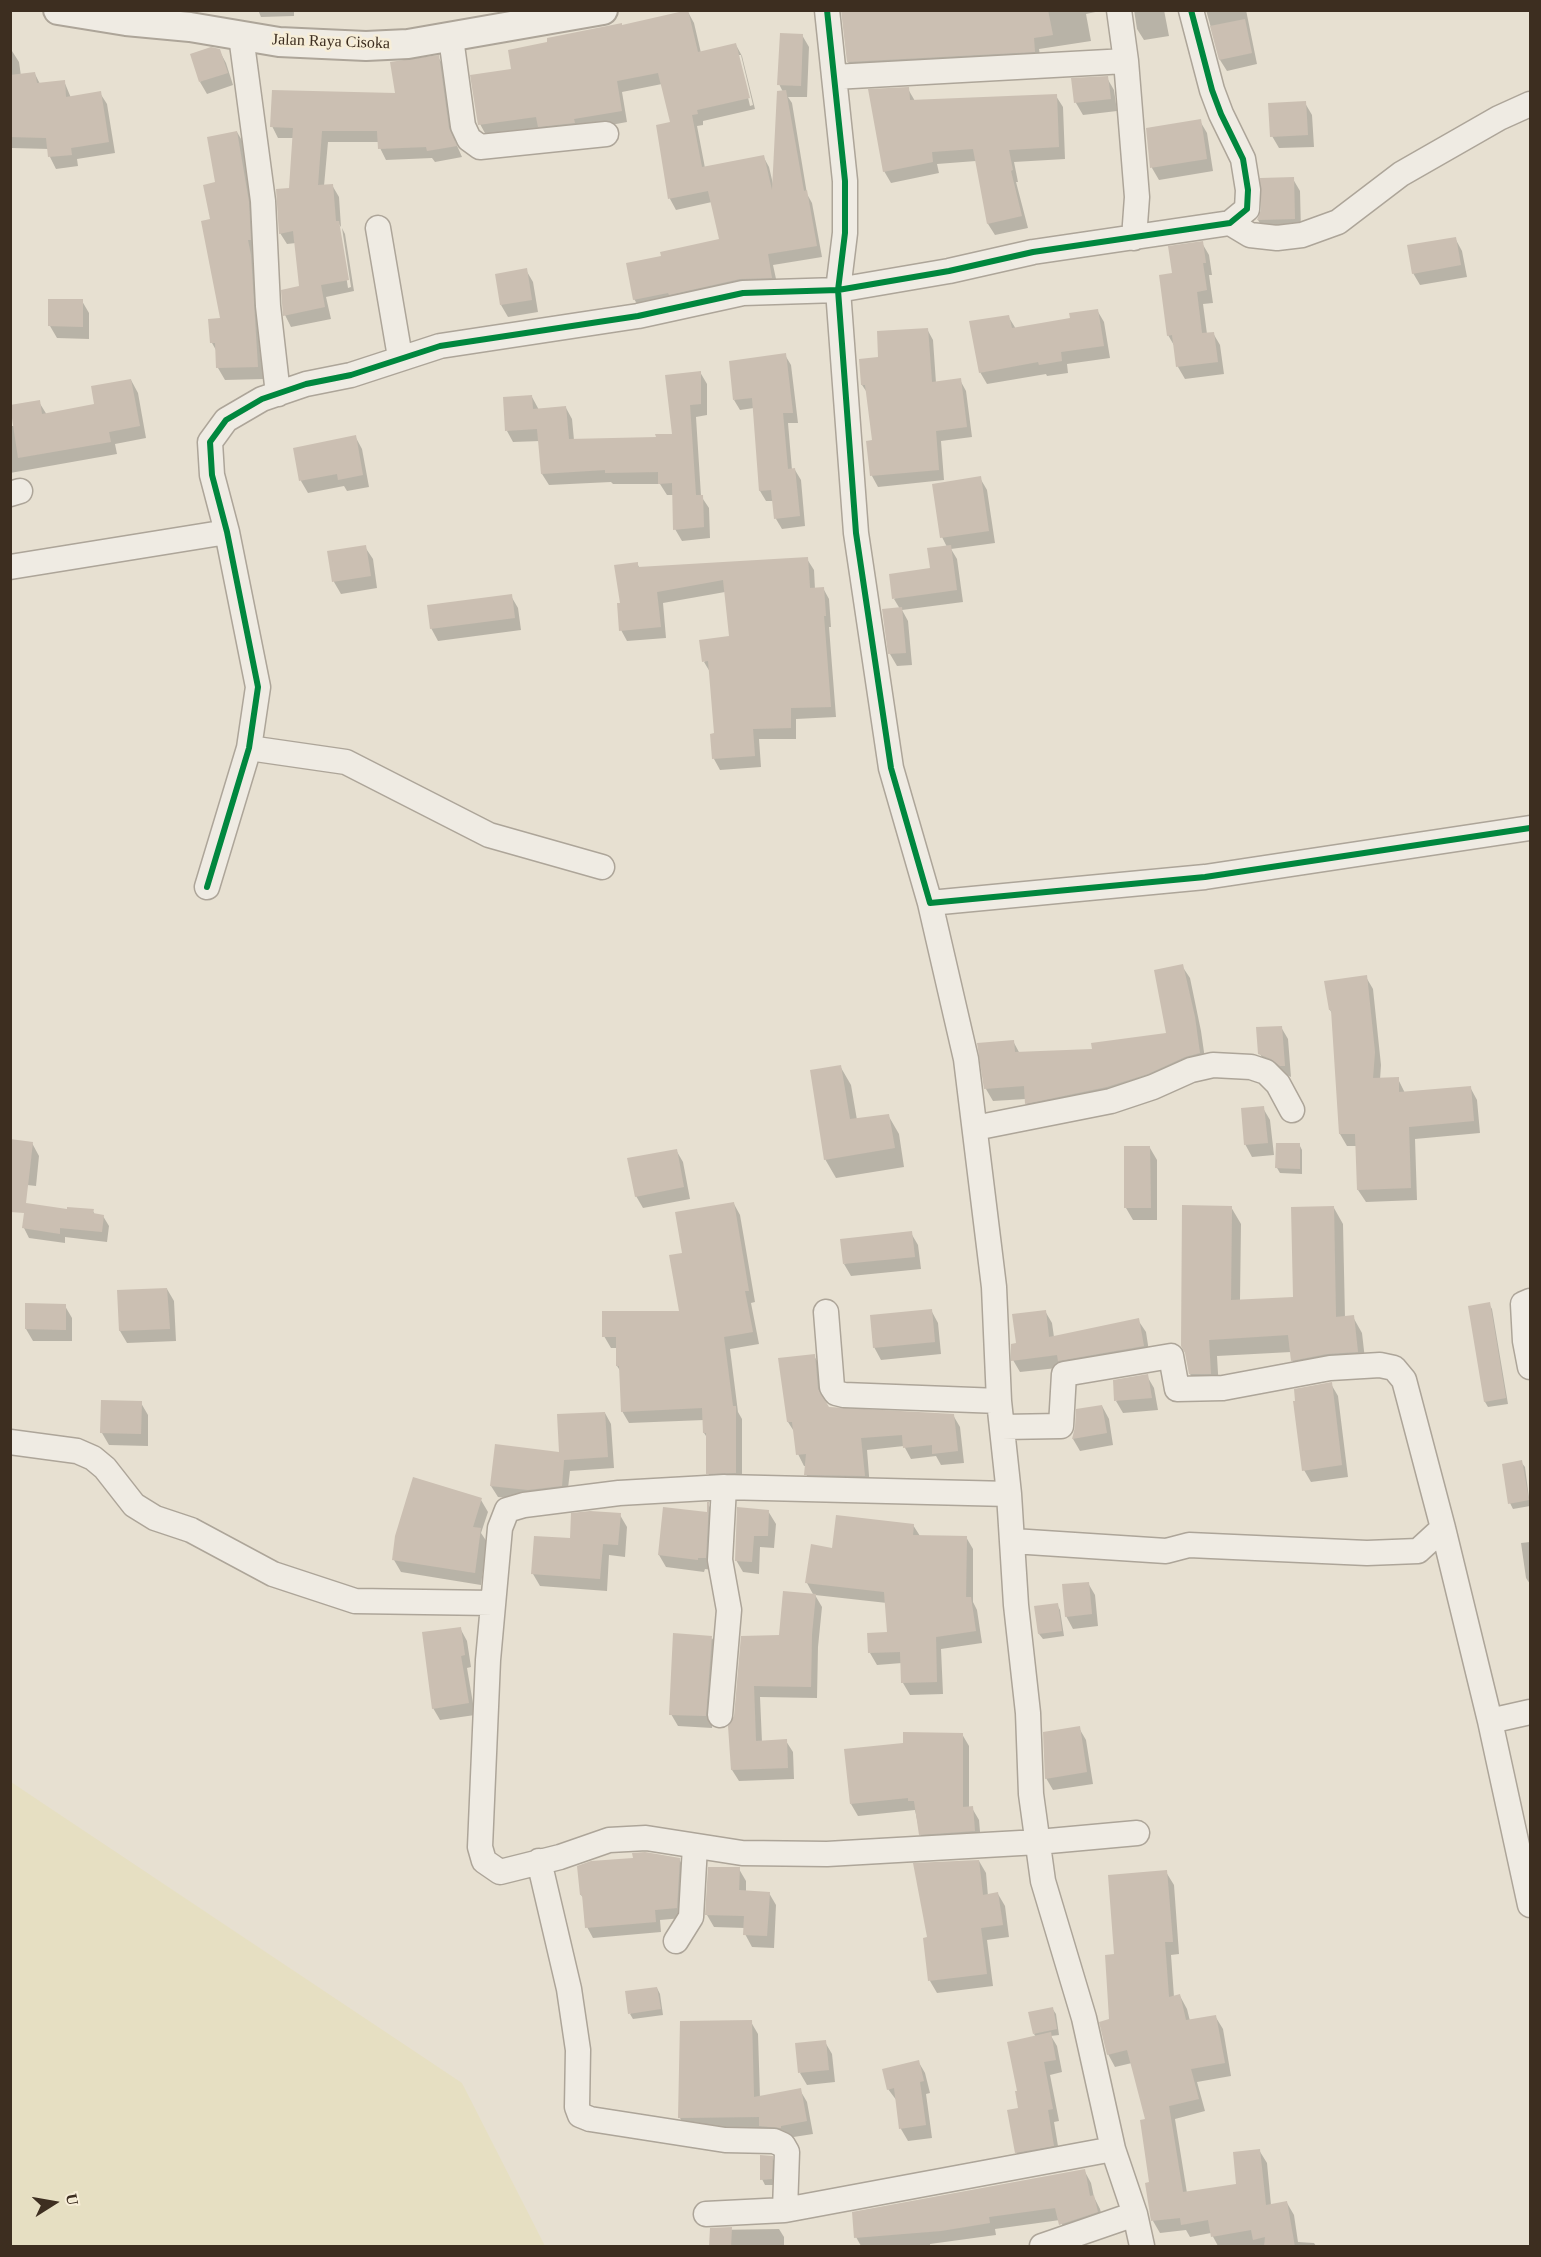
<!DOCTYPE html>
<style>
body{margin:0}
#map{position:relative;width:1541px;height:2257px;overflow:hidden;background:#e7e0d1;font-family:Georgia,serif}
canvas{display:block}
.frame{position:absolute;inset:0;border:12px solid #3d2e20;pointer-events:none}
.north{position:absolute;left:24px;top:2173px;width:60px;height:60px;-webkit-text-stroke:4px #f7eed8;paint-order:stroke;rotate:79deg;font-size:16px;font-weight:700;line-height:24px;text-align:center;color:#3d2e20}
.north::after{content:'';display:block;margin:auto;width:21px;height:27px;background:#3d2e20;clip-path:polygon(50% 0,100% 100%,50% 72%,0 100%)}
</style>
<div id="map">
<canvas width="1541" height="2257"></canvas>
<div class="frame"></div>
<div class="north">U</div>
</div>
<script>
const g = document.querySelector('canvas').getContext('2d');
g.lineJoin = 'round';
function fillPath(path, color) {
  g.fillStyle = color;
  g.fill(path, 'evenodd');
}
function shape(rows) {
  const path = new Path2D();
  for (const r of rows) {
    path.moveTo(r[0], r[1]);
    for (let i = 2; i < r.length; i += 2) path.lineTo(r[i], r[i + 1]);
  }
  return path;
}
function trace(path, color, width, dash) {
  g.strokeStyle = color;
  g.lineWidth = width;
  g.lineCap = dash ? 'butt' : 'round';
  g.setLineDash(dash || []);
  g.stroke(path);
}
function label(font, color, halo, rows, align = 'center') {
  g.font = font + ' Georgia,serif';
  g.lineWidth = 5;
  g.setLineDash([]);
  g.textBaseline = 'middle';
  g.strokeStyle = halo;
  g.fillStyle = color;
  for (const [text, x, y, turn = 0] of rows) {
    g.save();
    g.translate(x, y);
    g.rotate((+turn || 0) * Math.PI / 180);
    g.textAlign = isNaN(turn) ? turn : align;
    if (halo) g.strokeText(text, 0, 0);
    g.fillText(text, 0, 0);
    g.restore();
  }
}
const farmland = shape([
 [11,1782,462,2083,545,2246,11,2246]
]);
const shadow = shape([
 [258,10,294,10,294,16,261,17],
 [842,10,1105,10,1086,14,1091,41,1039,49,1041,62,855,73,848,62],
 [1134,10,1164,10,1169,36,1144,40,1137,29],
 [1206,10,1246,10,1257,64,1227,71,1220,60],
 [688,12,694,23,701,53,736,45,742,56,755,109,703,121,703,125,697,126,705,168,763,156,769,167,773,184,783,92,779,84,802,35,809,47,807,97,788,97,792,103,807,194,812,203,822,257,773,265,778,288,641,310,634,299,662,258,721,240,712,202,676,210,670,199,657,126,672,123,662,84,622,92,627,122,546,137,540,128,486,135,480,124,513,70,622,27],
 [738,55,741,55,753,105,750,106],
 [219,50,226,63,233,85,207,94,200,82],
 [10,51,12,51,19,62,21,76,35,74,40,84,64,81,71,98,100,93,107,104,115,153,77,159,78,166,56,169,50,157,49,149,12,148,10,145],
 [438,57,445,68,455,141,462,157,435,162,432,158,386,160,380,148,379,142,328,142,324,186,332,185,339,197,341,227,338,223,348,288,351,287,342,228,345,234,354,291,326,297,331,319,291,327,285,315,301,287,296,243,287,244,280,233,290,189,294,138,278,138,272,126,397,95],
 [1107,78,1114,90,1117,111,1083,115,1076,103,1073,80],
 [908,89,915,101,1056,96,1063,107,1065,159,1014,162,1018,182,1016,182,1028,228,995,235,988,224,976,161,937,164,939,173,891,183,884,171],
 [1305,103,1312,115,1314,147,1279,148,1272,136],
 [1200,121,1207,133,1213,171,1159,180,1152,168,1147,130],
 [237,132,244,144,255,216,264,379,225,380,218,368,217,352,212,343,222,319,211,220,217,184],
 [1293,179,1300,191,1301,231,1265,232,1258,220],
 [1455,238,1462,251,1467,277,1420,285,1413,273],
 [1202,243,1209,255,1212,275,1209,275,1213,303,1203,304,1207,334,1213,333,1220,345,1224,374,1185,379,1178,367,1175,347,1168,335,1174,274],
 [526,270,533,282,538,312,508,317,501,305],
 [82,301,89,313,89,339,57,338,50,326],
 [1097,310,1104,322,1110,358,1067,364,1068,373,1047,376,1046,374,987,384,980,372,1008,316,1016,329,1072,319],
 [927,329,933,340,936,383,960,380,966,391,972,437,941,441,944,480,878,487,872,476,868,442,873,441,868,394,862,385,880,359],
 [785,355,791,365,798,423,788,423,792,470,795,470,801,480,805,526,782,529,776,519,774,501,766,501,760,491,754,408,740,410,734,400],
 [700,372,707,384,707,415,696,417,701,496,709,508,710,538,682,541,675,529,674,495,667,495,660,484,613,484,611,482,549,485,542,474,540,441,513,442,507,431,532,397,539,410,566,408,572,419,574,440,657,439,674,435],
 [131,380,138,393,146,438,115,444,117,454,10,473,10,426,14,426,39,402,47,415,96,405],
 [355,436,362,449,369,487,347,491,344,486,308,493,301,481,295,449],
 [980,478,987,490,995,543,951,549,957,559,963,602,902,610,908,621,912,665,897,666,890,654,900,609,894,599,932,569,947,547,942,537],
 [365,547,373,559,377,588,341,594,334,582,329,553],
 [807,559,814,570,815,589,823,588,829,599,831,627,829,627,836,717,796,719,796,739,759,739,761,767,720,770,714,759,712,735,716,735,710,672,704,662,731,637,725,592,663,603,666,638,627,641,621,630,622,604,637,563,640,569],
 [511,596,518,608,521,630,438,641,431,628],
 [1182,966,1190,978,1201,1031,1206,1066,1033,1115,1026,1103,1026,1099,993,1101,986,1089,979,1044,1013,1041,1020,1054,1094,1050,1168,1034],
 [1366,977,1373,989,1381,1065,1380,1080,1398,1079,1405,1093,1470,1087,1477,1100,1480,1133,1415,1139,1417,1200,1366,1202,1358,1190,1357,1146,1347,1146,1340,1134,1333,1015,1330,1010],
 [1281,1027,1288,1039,1291,1077,1267,1066,1260,1054],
 [840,1066,851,1085,857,1120,888,1115,899,1134,904,1167,836,1178,825,1159],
 [1263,1108,1270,1120,1274,1155,1252,1157,1245,1144],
 [32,1143,39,1156,36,1186,10,1183],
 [1299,1144,1302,1150,1302,1174,1280,1173,1277,1168],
 [1150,1148,1157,1160,1157,1220,1133,1220,1126,1208],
 [676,1150,683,1162,690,1199,643,1208,636,1196],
 [734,1204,740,1215,755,1302,751,1303,759,1344,730,1349,738,1412,742,1419,742,1485,715,1485,708,1473,708,1439,704,1433,704,1420,629,1423,622,1411,621,1372,617,1366,617,1348,611,1348,604,1336,680,1313,683,1254],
 [1231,1207,1241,1224,1240,1301,1294,1298,1334,1208,1343,1224,1345,1318,1353,1317,1362,1333,1366,1368,1301,1377,1292,1360,1291,1352,1217,1356,1219,1390,1200,1390,1190,1374],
 [68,1211,93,1211,95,1215,103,1216,109,1226,107,1242,65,1237,65,1243,29,1238,24,1228],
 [911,1233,918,1245,921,1269,851,1276,844,1264],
 [167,1289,174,1301,176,1341,127,1343,120,1331,118,1292],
 [1489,1304,1492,1309,1508,1404,1488,1407,1485,1402,1469,1307],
 [65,1306,72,1318,72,1341,33,1341,26,1329],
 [931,1310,938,1323,941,1354,881,1360,874,1347],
 [1045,1311,1052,1323,1054,1337,1138,1320,1146,1332,1150,1358,1020,1372,1013,1360,1017,1344],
 [814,1356,821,1367,824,1401,828,1409,953,1415,960,1427,964,1463,941,1465,936,1456,911,1459,904,1446,867,1450,870,1488,813,1486,806,1474,807,1466,804,1466,798,1454,795,1433,788,1422],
 [1147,1376,1154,1388,1158,1410,1123,1413,1116,1401],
 [1331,1384,1338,1396,1348,1477,1311,1482,1304,1470],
 [102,1402,141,1403,148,1415,148,1446,109,1445,102,1433],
 [1102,1406,1109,1419,1113,1445,1080,1451,1073,1439,1077,1427],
 [605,1413,611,1424,614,1468,570,1471,567,1497,535,1501,498,1497,491,1486,561,1454],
 [1521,1462,1525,1467,1530,1506,1513,1509,1510,1503],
 [481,1500,488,1512,481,1533,487,1542,481,1585,401,1572,394,1560],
 [708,1504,715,1516,712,1570,705,1569,704,1572,666,1567,659,1555,665,1508,708,1514],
 [768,1511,776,1524,774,1548,760,1547,759,1574,743,1572,736,1560],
 [620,1515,627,1527,625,1557,609,1555,607,1591,540,1586,533,1574,571,1540],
 [913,1525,920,1536,966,1537,973,1549,973,1602,977,1610,982,1643,941,1649,943,1694,910,1695,903,1683,902,1663,877,1665,870,1653,889,1633,887,1603,815,1595,822,1607,818,1647,817,1698,760,1697,762,1742,786,1741,793,1752,794,1779,739,1781,732,1770,730,1726,781,1636,814,1596,807,1583,833,1549],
 [1530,1542,1530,1584,1526,1578,1521,1543],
 [1088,1583,1095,1595,1098,1626,1073,1629,1066,1616],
 [1057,1604,1060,1610,1064,1636,1043,1639,1039,1634],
 [460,1628,467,1641,471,1667,467,1668,475,1715,440,1720,433,1708],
 [712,1638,719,1650,712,1728,678,1726,671,1714],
 [1079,1728,1086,1740,1093,1784,1053,1790,1046,1778],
 [962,1734,969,1746,969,1808,972,1808,979,1820,981,1843,927,1846,920,1834,915,1810,858,1816,851,1804,904,1744],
 [679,1859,685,1870,683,1918,660,1920,661,1932,593,1938,587,1927,584,1899,581,1895],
 [979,1861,986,1873,988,1896,998,1894,1005,1906,1009,1937,987,1940,993,1986,937,1993,930,1981,925,1939,929,1939],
 [739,1869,746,1881,746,1892,769,1893,776,1905,774,1948,752,1947,745,1934,745,1928,714,1927,707,1915],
 [1166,1872,1174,1885,1179,1954,1171,1955,1174,1997,1180,1996,1187,2009,1190,2021,1215,2016,1223,2029,1231,2076,1197,2082,1205,2111,1175,2119,1187,2193,1238,2185,1259,2150,1267,2163,1271,2205,1287,2203,1294,2215,1298,2242,1314,2243,1316,2246,1218,2246,1211,2233,1190,2237,1186,2230,1160,2233,1153,2221,1147,2120,1132,2063,1115,2067,1108,2054,1116,1955],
 [657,1988,660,1994,663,2015,633,2019,630,2014],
 [1052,2008,1056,2014,1059,2035,1051,2036,1057,2046,1062,2072,1050,2075,1059,2121,1054,2122,1060,2158,1023,2164,1016,2152,1020,2110,1036,2037,1034,2034],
 [751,2022,758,2034,760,2098,800,2090,807,2102,813,2134,787,2138,767,2138,762,2129,687,2130,680,2118],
 [825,2042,832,2054,835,2082,807,2085,800,2073],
 [918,2061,925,2073,930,2093,926,2094,932,2138,908,2141,901,2129,897,2101,888,2089],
 [772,2157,775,2163,774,2185,765,2185,762,2179],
 [1084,2170,1091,2183,1094,2197,1100,2209,1104,2224,1068,2237,1060,2220,995,2229,996,2235,930,2244,930,2246,861,2246,856,2237],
 [779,2229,784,2237,784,2246,710,2246,712,2230]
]);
const building = shape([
 [688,10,698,52,736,43,750,98,697,110,698,114,692,115,702,167,764,155,772,190,777,91,786,90,804,191,807,190,817,246,768,254,772,278,740,279,669,295,668,293,633,300,626,263,661,256,660,252,719,239,708,191,668,199,656,125,670,122,658,73,617,81,622,111,574,119,575,123,538,127,536,117,478,125,470,75,511,69,508,50,547,42,547,38,622,23,622,25],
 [841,10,1048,10,1053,35,1034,38,1035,52,847,62],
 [1245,19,1252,53,1219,60,1210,26],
 [780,33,803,34,801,86,777,85],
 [211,47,220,49,228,73,199,82,190,54],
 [439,55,449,128,457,146,427,151,426,147,378,149,377,131,322,131,318,185,333,184,336,221,339,221,349,280,321,285,325,307,283,316,281,290,299,286,293,231,279,234,276,189,289,188,293,128,270,127,272,90,395,93,390,62],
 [35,72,37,83,65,80,66,97,101,91,109,142,71,148,72,155,48,157,46,138,10,137,10,75],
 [1108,76,1111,99,1074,103,1071,78],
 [909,87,910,100,1057,94,1059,147,1009,150,1013,170,1011,171,1022,216,987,224,973,149,932,152,933,162,883,172,868,89],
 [1306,101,1308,135,1270,137,1268,103],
 [1201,119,1207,159,1150,168,1146,128],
 [237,131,249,202,251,240,248,240,251,255,258,367,216,368,215,343,210,343,208,319,220,318,201,221,210,219,203,185,215,182,207,137],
 [1294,177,1295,219,1257,220,1261,210,1260,178],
 [1456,237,1461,265,1412,274,1407,245],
 [1203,241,1206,263,1203,263,1207,290,1197,292,1202,333,1214,332,1218,362,1176,367,1172,335,1167,336,1159,275,1172,273,1168,246],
 [527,268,532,300,500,305,495,274],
 [48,299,83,299,83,327,48,326],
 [1098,309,1104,346,1061,352,1062,361,1039,365,1038,362,979,373,969,321,1009,315,1012,328,1070,318,1069,313],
 [928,328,932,382,961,378,967,427,936,431,939,470,870,476,866,441,872,440,865,385,861,385,859,359,878,357,877,331],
 [786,353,793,413,783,413,788,469,795,468,800,516,774,519,771,490,759,491,752,398,733,400,729,361],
 [701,371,701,404,690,405,696,495,703,495,704,527,673,530,672,483,658,484,658,472,605,473,605,470,541,474,537,429,505,431,503,397,532,395,533,409,566,406,569,439,656,437,655,434,672,434,665,375],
 [131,379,140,426,109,432,111,442,18,458,10,405,40,400,42,414,94,404,91,386],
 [356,435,363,475,338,480,337,474,299,481,293,448],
 [981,476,989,531,940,538,932,484],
 [366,545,371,576,332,582,327,551],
 [951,545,957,590,892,599,889,574,930,568,927,548],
 [808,557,810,588,824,587,826,616,824,616,831,707,791,708,791,728,753,729,755,756,712,759,710,734,714,733,708,661,702,662,699,640,729,636,723,580,657,592,661,627,619,631,617,603,620,603,614,565,638,562,638,567],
 [512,594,515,618,430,629,427,605],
 [902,607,906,653,888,654,882,609],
 [1183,964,1195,1017,1200,1053,1185,1057,1148,1074,1107,1087,1025,1104,1024,1086,984,1089,977,1043,1014,1040,1015,1052,1092,1049,1091,1043,1166,1033,1154,970],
 [1367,975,1375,1052,1373,1078,1399,1077,1399,1092,1471,1086,1474,1121,1409,1127,1411,1188,1357,1190,1355,1134,1339,1134,1331,1010,1329,1010,1324,981],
 [1282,1026,1285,1066,1280,1066,1271,1059,1258,1054,1256,1027],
 [841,1065,850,1119,889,1114,895,1148,824,1160,810,1070],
 [1264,1106,1268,1143,1244,1145,1241,1108],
 [10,1139,33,1142,26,1203,67,1209,67,1207,94,1209,93,1213,104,1215,102,1232,60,1228,60,1234,22,1228,24,1213,10,1212],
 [1276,1143,1300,1143,1300,1169,1275,1168],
 [1124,1146,1150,1146,1151,1208,1124,1208],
 [677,1149,684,1187,635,1197,627,1158],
 [734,1202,749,1291,745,1291,753,1332,724,1337,733,1406,736,1406,736,1473,706,1474,706,1433,703,1433,702,1408,621,1412,619,1366,616,1366,616,1337,602,1337,602,1311,679,1311,669,1255,682,1253,675,1212],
 [1182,1205,1232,1206,1231,1300,1293,1297,1291,1207,1334,1206,1336,1317,1354,1315,1358,1352,1327,1354,1291,1361,1288,1335,1209,1340,1211,1374,1189,1374,1185,1353,1181,1346],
 [912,1231,915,1257,843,1264,840,1239],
 [167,1288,170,1329,119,1331,117,1290],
 [1490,1302,1506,1398,1484,1402,1468,1306],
 [25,1303,66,1304,66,1330,25,1329],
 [932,1309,935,1342,873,1348,870,1315],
 [1046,1310,1049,1337,1139,1318,1144,1346,1058,1361,1057,1355,1011,1361,1011,1344,1016,1343,1012,1314],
 [815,1354,818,1389,829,1407,954,1414,958,1451,932,1454,932,1445,903,1448,902,1435,861,1438,865,1476,804,1475,806,1454,796,1455,792,1422,787,1422,778,1358],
 [1148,1374,1152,1398,1114,1401,1113,1380],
 [1332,1382,1342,1465,1302,1471,1293,1401,1295,1401,1294,1389],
 [101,1400,142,1401,141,1434,100,1433],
 [1102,1405,1107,1433,1072,1439,1075,1427,1076,1409],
 [605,1412,608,1457,564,1460,562,1486,528,1490,490,1486,495,1444,559,1452,557,1414],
 [1522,1460,1529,1500,1508,1504,1502,1464],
 [413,1477,482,1498,473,1527,481,1528,475,1573,392,1560,395,1536],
 [707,1502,709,1502,706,1558,698,1558,698,1560,658,1555,663,1507,707,1512],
 [737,1507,769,1510,768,1536,754,1536,752,1562,735,1561],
 [590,1511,621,1513,618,1545,603,1544,600,1579,531,1574,534,1536,570,1538,571,1513],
 [836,1515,914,1524,913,1535,967,1536,966,1597,971,1597,976,1631,936,1637,937,1682,901,1683,900,1652,868,1653,867,1633,887,1632,884,1592,805,1583,811,1544,832,1548],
 [1089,1582,1092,1614,1065,1617,1062,1584],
 [783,1591,816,1594,812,1634,811,1687,754,1686,756,1741,787,1739,788,1768,731,1770,728,1726,734,1716,741,1636,779,1635],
 [1058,1603,1062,1631,1038,1634,1034,1606],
 [461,1627,465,1655,461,1656,469,1703,432,1709,422,1632],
 [673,1633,712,1636,706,1716,669,1715],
 [1080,1726,1087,1772,1045,1779,1043,1732],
 [903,1732,963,1733,963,1807,973,1806,975,1831,919,1835,914,1801,908,1801,908,1798,850,1804,844,1749,903,1743],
 [645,1852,680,1858,677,1908,655,1910,656,1922,585,1928,582,1895,580,1895,577,1866,591,1861,633,1858,632,1853],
 [979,1860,983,1895,998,1892,1003,1925,981,1928,987,1974,928,1981,923,1938,927,1937,913,1863],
 [708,1867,740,1867,739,1890,770,1892,767,1936,743,1935,744,1916,705,1915],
 [1167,1870,1173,1942,1165,1942,1169,1997,1180,1994,1186,2020,1216,2015,1225,2063,1191,2069,1199,2099,1169,2106,1183,2192,1236,2184,1233,2152,1260,2149,1266,2205,1287,2201,1295,2247,1264,2247,1265,2237,1253,2240,1251,2230,1211,2237,1208,2220,1181,2225,1180,2218,1151,2221,1145,2183,1149,2182,1140,2120,1145,2119,1127,2050,1107,2055,1099,2022,1109,2019,1105,1955,1114,1954,1108,1875],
 [657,1987,661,2009,628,2014,625,1991],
 [1053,2007,1057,2029,1033,2034,1028,2012],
 [752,2020,754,2097,801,2088,807,2121,781,2126,781,2128,759,2126,759,2117,678,2118,680,2021],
 [1051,2032,1056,2060,1044,2062,1053,2109,1048,2110,1054,2146,1015,2153,1007,2110,1018,2108,1015,2091,1017,2091,1007,2042],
 [826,2040,829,2070,798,2073,795,2043],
 [919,2060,924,2081,920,2082,926,2125,899,2129,894,2088,887,2090,882,2069],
 [760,2155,773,2156,772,2179,760,2180],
 [1085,2169,1090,2196,1094,2195,1098,2212,1059,2225,1055,2208,989,2217,990,2223,941,2231,854,2238,852,2212],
 [732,2227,731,2247,709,2247,710,2228]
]);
const minor = shape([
 [827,10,845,181,845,233,838,290,856,533,891,768,930,903,1205,877,1530,828],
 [1119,10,1126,61,1137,197,1134,238],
 [241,36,263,201,268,306,278,394],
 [451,38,463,126,469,139,480,147,606,134],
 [834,77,1126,61],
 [1230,223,1250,235,1277,238,1302,235,1338,222,1401,174,1499,118,1530,104],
 [378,228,400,357],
 [10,494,20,491],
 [10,567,227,532],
 [249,748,346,762,489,835,602,867],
 [207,887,249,748,258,687,227,532,212,475,210,442,226,420,262,399,306,384,351,375,440,346,638,316,743,293,838,290,949,271,1033,252,1230,223,1247,209,1248,190,1243,159,1221,114,1212,90,1191,10],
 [930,903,966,1059,994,1287,999,1401,1009,1494,1016,1605,1028,1713,1031,1794,1043,1881,1084,2018,1113,2149,1135,2214,1142,2246],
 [975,1128,1111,1101,1153,1087,1191,1070,1213,1065,1251,1067,1266,1072,1278,1084,1292,1110],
 [1530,1301,1523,1304,1525,1341,1530,1367],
 [826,1312,832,1387,836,1393,844,1395,999,1401],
 [1002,1427,1061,1426,1064,1374,1171,1356,1177,1389,1223,1388,1330,1368,1380,1365,1394,1368,1404,1380,1443,1528,1490,1721],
 [10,1442,77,1451,93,1458,105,1468,134,1505,155,1518,191,1530,273,1574,355,1601,493,1603],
 [724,1487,1009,1494],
 [1013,1541,1166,1551,1189,1545,1367,1553,1418,1551,1443,1528],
 [1530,1712,1490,1721,1530,1905],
 [720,1715,729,1610,720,1560,724,1487,619,1493,524,1505,507,1510,500,1528,488,1660,480,1847,484,1861,500,1872,560,1857,609,1840,646,1838,742,1853,827,1854,1038,1842,1137,1833],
 [539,1861,569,1989,578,2050,577,2107,580,2115,590,2119,725,2140,774,2141,783,2145,787,2152,785,2210],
 [676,1941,691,1917,695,1846],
 [706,2214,785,2210,1113,2149],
 [1042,2246,1135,2214]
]);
const tertiary = shape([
 [58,10,126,21,190,27,279,42,366,46,408,44,603,10]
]);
const cycleway = shape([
 [827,10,845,181,845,233,838,290,856,533,891,768,930,903,1205,877,1530,828],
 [207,887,249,748,258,687,227,532,212,475,210,442,226,420,262,399,306,384,351,375,440,346,638,316,743,293,838,290,949,271,1033,252,1230,223,1247,209,1248,190,1243,159,1221,114,1212,90,1191,10]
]);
const streetNames = [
 ["Jalan Raya Cisoka",331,42,2]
];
fillPath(farmland, '#e6dfc2');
fillPath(shadow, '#0003');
fillPath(building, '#cbbfb2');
trace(minor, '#ada599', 27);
trace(tertiary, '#ada599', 32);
trace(minor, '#efebe3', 24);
trace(tertiary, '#efebe3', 28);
trace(cycleway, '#00873e', 6);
label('16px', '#3d2e20', '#f7eed8', streetNames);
</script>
